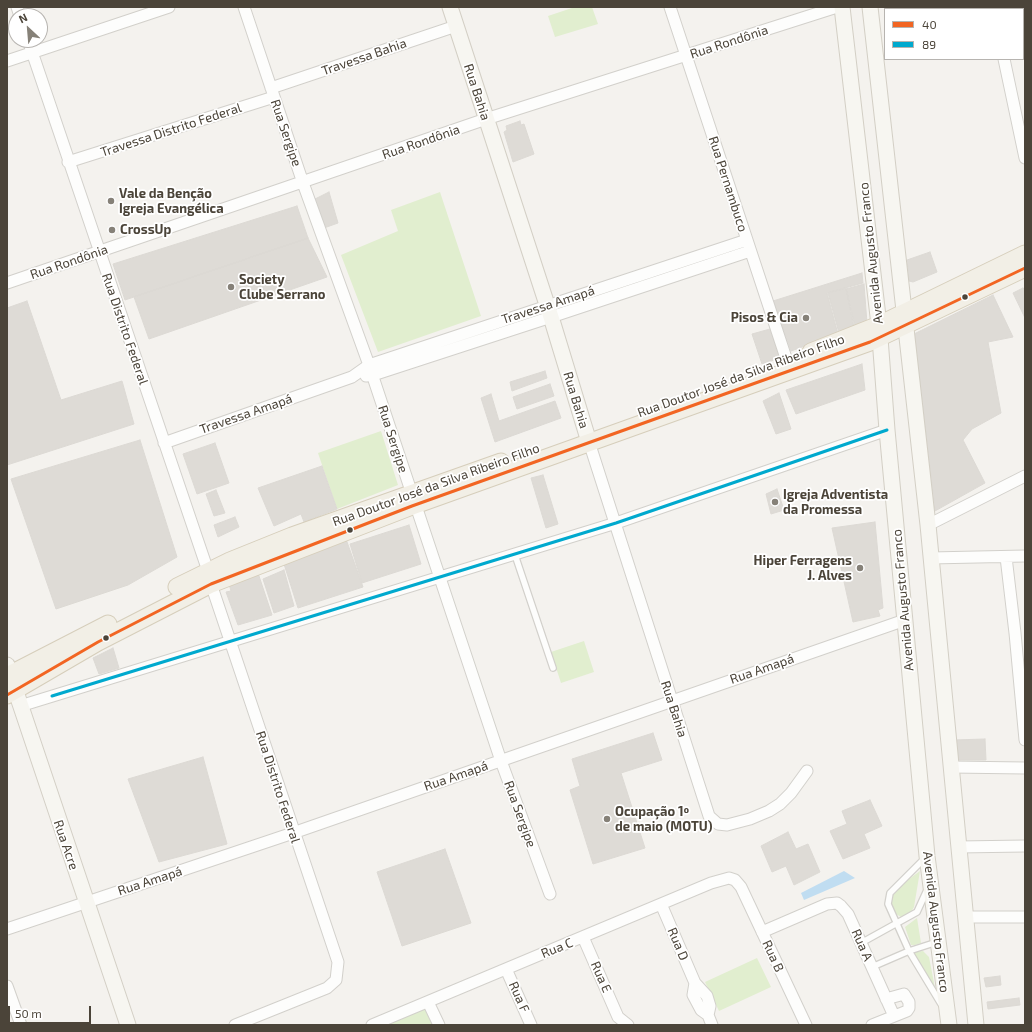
<!DOCTYPE html>
<html>
<head>
<meta charset="utf-8">
<style>
  body { margin:0 }
  #map { position:relative; width:1032px; height:1032px; overflow:hidden; background:#f4f2ee; font-family:"Exo 2",sans-serif }
  canvas { display:block }
  .frame { position:absolute; inset:0; border:8px solid #4b4439; pointer-events:none }
  .legend { position:absolute; left:884px; top:8px; width:140px; height:52px; box-sizing:border-box; background:#fff; border:1px solid #b7b4b0; margin:0; padding:5px 7px; list-style:none; font-size:12px; color:#4b4439 }
  .legend li { display:flex; align-items:center; gap:8px; height:20px }
  .legend b { width:20px; border:1px solid #b7b4b0 }
  .north { position:absolute; left:8px; top:8px; width:40px; height:40px; box-sizing:border-box; background:#fff; border:1px solid #b7b4b0; border-radius:50%; rotate:334deg; font-size:11px; font-weight:700; line-height:16px; text-align:center; color:#4b4439 }
  .north::after { content:''; display:block; margin:auto; width:14px; height:18px; background:#868178; clip-path:polygon(50% 0,100% 100%,50% 72%,0 100%) }
  .scale { position:absolute; left:8px; top:1006px; width:83px; height:18px; box-sizing:border-box; border:2px solid #4b4439; border-top:0; padding-left:5px; font-size:12px; line-height:14px; white-space:nowrap; color:#4b4439; -webkit-text-stroke:3px #fff; paint-order:stroke }
</style>
</head>
<body>
<div id="map">
<canvas width="1032" height="1032"></canvas>
<div class="frame"></div>
<ul class="legend">
<li><b style="height:5px;background:#f26522"></b>40</li>
<li><b style="height:5px;background:#00a9ce"></b>89</li>
</ul>
<div class="north">N</div>
<div class="scale">50 m</div>
</div>
<script>
const g = document.querySelector('canvas').getContext('2d');
g.lineJoin = 'round';
function paint(path, color) { g.fillStyle = color; g.fill(path, 'evenodd'); }
const poly = rows => new Path2D(rows.map(r => 'M' + r).join(''));
function strokePath(path, color, width, dash) { g.strokeStyle = color; g.lineWidth = width; g.lineCap = dash ? 'butt' : 'round'; g.setLineDash(dash || []); g.stroke(path); }
function label(font, color, halo, rows, align = 'center') {
  g.font = font + ' "Exo 2",sans-serif'; g.lineWidth = 3.5; g.setLineDash([]); g.textBaseline = 'middle'; g.strokeStyle = halo; g.fillStyle = color; for (const [text, x, y, turn = 0] of rows) {
    g.save(); g.translate(x, y); g.rotate((+turn || 0) * Math.PI / 180); g.textAlign = isNaN(turn) ? turn : align; if (halo) g.strokeText(text, 0, 0); g.fillText(text, 0, 0); g.restore();
  }
}
const green = poly([
  [575,7,592,7,598,24,555,37,548,16],
  [440,192,481,316,378,352,341,255,398,231,391,210],
  [381,431,398,485,337,509,318,453],
  [584,641,594,672,561,683,551,652],
  [920,871,914,907,910,914,901,917,896,914,892,906,892,896,905,882],
  [917,918,921,943,915,945,911,945,905,927],
  [923,951,929,957,935,988,914,958,915,952],
  [757,958,771,987,719,1011,705,982],
  [425,1009,432,1025,385,1025]
]);
const water = poly([
  [844,871,855,878,804,900,801,893]
]);
const canal = poly([
  [622,288,712,257]
]);
const building = poly([
  [520,121,521,125,524,124,534,154,513,162,504,132,507,130,506,126,520,121],
  [329,192,338,223,324,228,315,199,329,192],
  [297,206,308,238,125,300,113,264,297,206],
  [308,238,327,277,149,339,134,297,308,238],
  [930,252,937,272,913,282,909,281,907,260,930,252],
  [862,273,863,283,827,293,838,334,791,351,773,301,862,273],
  [864,284,867,323,855,327,846,289,864,284],
  [846,288,854,327,839,333,828,293,846,288],
  [1023,288,1025,290,1025,318,1013,293,1023,288],
  [993,295,1013,337,988,342,1001,413,972,429,963,440,985,483,935,511,914,334,993,295],
  [27,301,61,400,122,381,134,424,7,465,7,308,27,301],
  [770,329,780,358,762,364,752,334,770,329],
  [862,364,865,390,796,414,786,390,862,364],
  [545,371,547,378,512,391,510,382,545,371],
  [550,384,554,396,517,409,513,397,550,384],
  [779,393,791,429,776,434,763,401,779,393],
  [491,394,499,421,555,401,561,418,495,442,481,398,491,394],
  [140,440,177,557,128,585,56,609,11,479,140,440],
  [215,443,229,483,197,494,183,454,215,443],
  [322,466,337,509,304,522,301,514,274,526,258,488,322,466],
  [543,475,558,524,546,528,531,478,543,475],
  [777,489,784,510,771,514,766,494,777,489],
  [216,490,225,513,214,516,206,494,216,490],
  [235,517,239,527,218,537,214,525,235,517],
  [875,522,883,608,878,610,880,616,853,622,832,528,875,522],
  [409,525,421,564,362,583,350,544,409,525],
  [346,539,363,587,298,608,284,564,346,539],
  [284,570,294,606,274,613,263,579,284,570],
  [258,573,272,615,238,625,226,592,231,591,229,584,258,573],
  [113,648,119,668,99,674,93,658,113,648],
  [653,733,662,760,621,773,645,848,593,864,570,790,580,786,572,759,653,733],
  [985,739,986,760,955,760,953,740,985,739],
  [203,757,227,844,159,862,128,779,203,757],
  [870,800,882,826,864,834,870,848,843,859,830,831,847,824,842,811,870,800],
  [788,832,796,849,808,844,820,872,794,885,786,866,772,872,761,846,788,832],
  [445,849,471,923,402,946,377,872,445,849],
  [1000,976,1001,985,986,987,984,978,1000,976],
  [1019,998,1020,1005,988,1009,987,1002,1019,998]
]);
const lane = poly([
  [515,555,553,668],
  [924,859,890,893,888,904,909,951,941,1004],
  [861,943,917,912,927,890],
  [872,967,909,951,937,942]
]);
const street = poly([
  [17,7,20,16],
  [244,7,303,183,369,365,501,761,550,894],
  [670,7,787,361],
  [993,7,994,9],
  [28,40,208,571],
  [1004,59,1025,158],
  [7,61,169,7],
  [271,88,456,26],
  [68,162,274,97],
  [7,283,486,119,837,7],
  [366,376,373,375,551,317,750,251],
  [589,442,709,816,718,824,727,825,750,819,769,811,780,804,791,793,807,771],
  [164,443,352,377,369,365,747,240],
  [928,525,1025,476],
  [1006,557,1015,633,1025,740],
  [930,558,1025,556],
  [211,584,338,962,336,980,327,988,235,1025],
  [20,706,616,523,887,430],
  [951,767,1025,768],
  [958,847,1025,846],
  [661,904,695,983,707,996,710,1006,708,1015],
  [965,917,1025,917],
  [7,929,293,833,905,620],
  [762,932,827,904,837,903,841,906,848,914,894,1016],
  [583,937,618,1017,628,1025],
  [506,969,531,1025],
  [695,983,693,995,701,1010,708,1015,712,1025],
  [7,986,21,1025],
  [428,1002,439,1025],
  [372,1025,711,883,729,878,735,880,741,887,806,1025],
  [872,1025,907,1011,909,1008,909,1002,904,994,886,999]
]);
const secondary = poly([
  [450,7,551,317,589,442],
  [842,7,879,325,887,430,927,856,949,1025],
  [870,7,928,525,976,1025],
  [7,665,128,1025]
]);
const primary = poly([
  [811,352,879,325,1025,254],
  [177,587,230,561,292,536,501,462],
  [7,676,108,624],
  [7,695,98,642,211,584,412,506,870,342,1025,268]
]);
const bus1 = poly([
  [7,695,98,642,211,584,412,506,870,342,1025,268]
]);
const bus2 = poly([
  [52,696,616,523,887,430]
]);
const markers = [
  [111,201,4,"#868178"],
  [112,230,4,"#868178"],
  [231,287,4,"#868178"],
  [965,297,3.5,"#4b4439"],
  [806,318,4,"#868178"],
  [775,502,4,"#868178"],
  [350,530,3.5,"#4b4439"],
  [860,568,4,"#868178"],
  [106,638,3.5,"#4b4439"],
  [607,819,4,"#868178"]
];
const streetNames = [
  ["Rua Rondônia",729,42,-18],
  ["Travessa Bahia",364,57,-19],
  ["Rua Bahia",477,92,72],
  ["Travessa Distrito Federal",171,130,-18],
  ["Rua Sergipe",286,133,71],
  ["Rua Rondônia",421,142,-19],
  ["Rua Pernambuco",728,184,72],
  ["Avenida Augusto Franco",871,253,-96],
  ["Rua Rondônia",69,262,-19],
  ["Travessa Amapá",548,305,-18],
  ["Rua Distrito Federal",125,329,71],
  ["Rua Doutor José da Silva Ribeiro Filho",741,376,-20],
  ["Rua Bahia",576,400,73],
  ["Travessa Amapá",246,414,-19],
  ["Rua Sergipe",393,439,72],
  ["Rua Doutor José da Silva Ribeiro Filho",436,485,-20],
  ["Avenida Augusto Franco",903,600,-95],
  ["Rua Amapá",762,669,-19],
  ["Rua Bahia",674,709,72],
  ["Rua Amapá",456,776,-19],
  ["Rua Distrito Federal",278,787,72],
  ["Rua Sergipe",520,814,70],
  ["Rua Acre",66,845,71],
  ["Rua Amapá",150,881,-18],
  ["Avenida Augusto Franco",936,922,83],
  ["Rua D",678,944,67],
  ["Rua A",862,945,66],
  ["Rua C",557,948,-22],
  ["Rua B",773,956,65],
  ["Rua E",601,977,66],
  ["Rua F",519,997,66]
];
const poiNames = [
  ["Vale da Benção",119,194],
  ["Igreja Evangélica",119,209],
  ["CrossUp",120,230],
  ["Society",239,280],
  ["Clube Serrano",239,295],
  ["Pisos & Cia",798,318,"right"],
  ["Igreja Adventista",783,495],
  ["da Promessa",783,510],
  ["Hiper Ferragens",852,561,"right"],
  ["J. Alves",852,576,"right"],
  ["Ocupação 1º",615,812],
  ["de maio (MOTU)",615,827]
];
paint(green, '#e1eecf');
paint(water, '#c0ddf1');
strokePath(canal, '#c0ddf1', 12);
paint(building, '#dedbd6');
strokePath(building, '#dcd9d4', 1);
strokePath(lane, '#d2d0cb', 8);
strokePath(street, '#d2d0cb', 13);
strokePath(secondary, '#d3cfc5', 17);
strokePath(primary, '#d6cebb', 19);
strokePath(lane, '#fdfdfc', 5.5);
strokePath(street, '#fdfdfc', 11);
strokePath(secondary, '#f7f6f1', 15);
strokePath(primary, '#f2efe6', 17);
strokePath(bus1, '#f26522', 3);
strokePath(bus2, '#00a9ce', 3);
for (const [x, y, r, color] of markers) { const dot = new Path2D(); dot.arc(x, y, r, 0, 2 * Math.PI); g.fillStyle = color; g.fill(dot); strokePath(dot, '#fff', 1.5); }
label('13px', '#4b4439', '#fff', streetNames);
label('bold 13px', '#4b4439', '#fff', poiNames, 'left');
</script>
</body>
</html>
